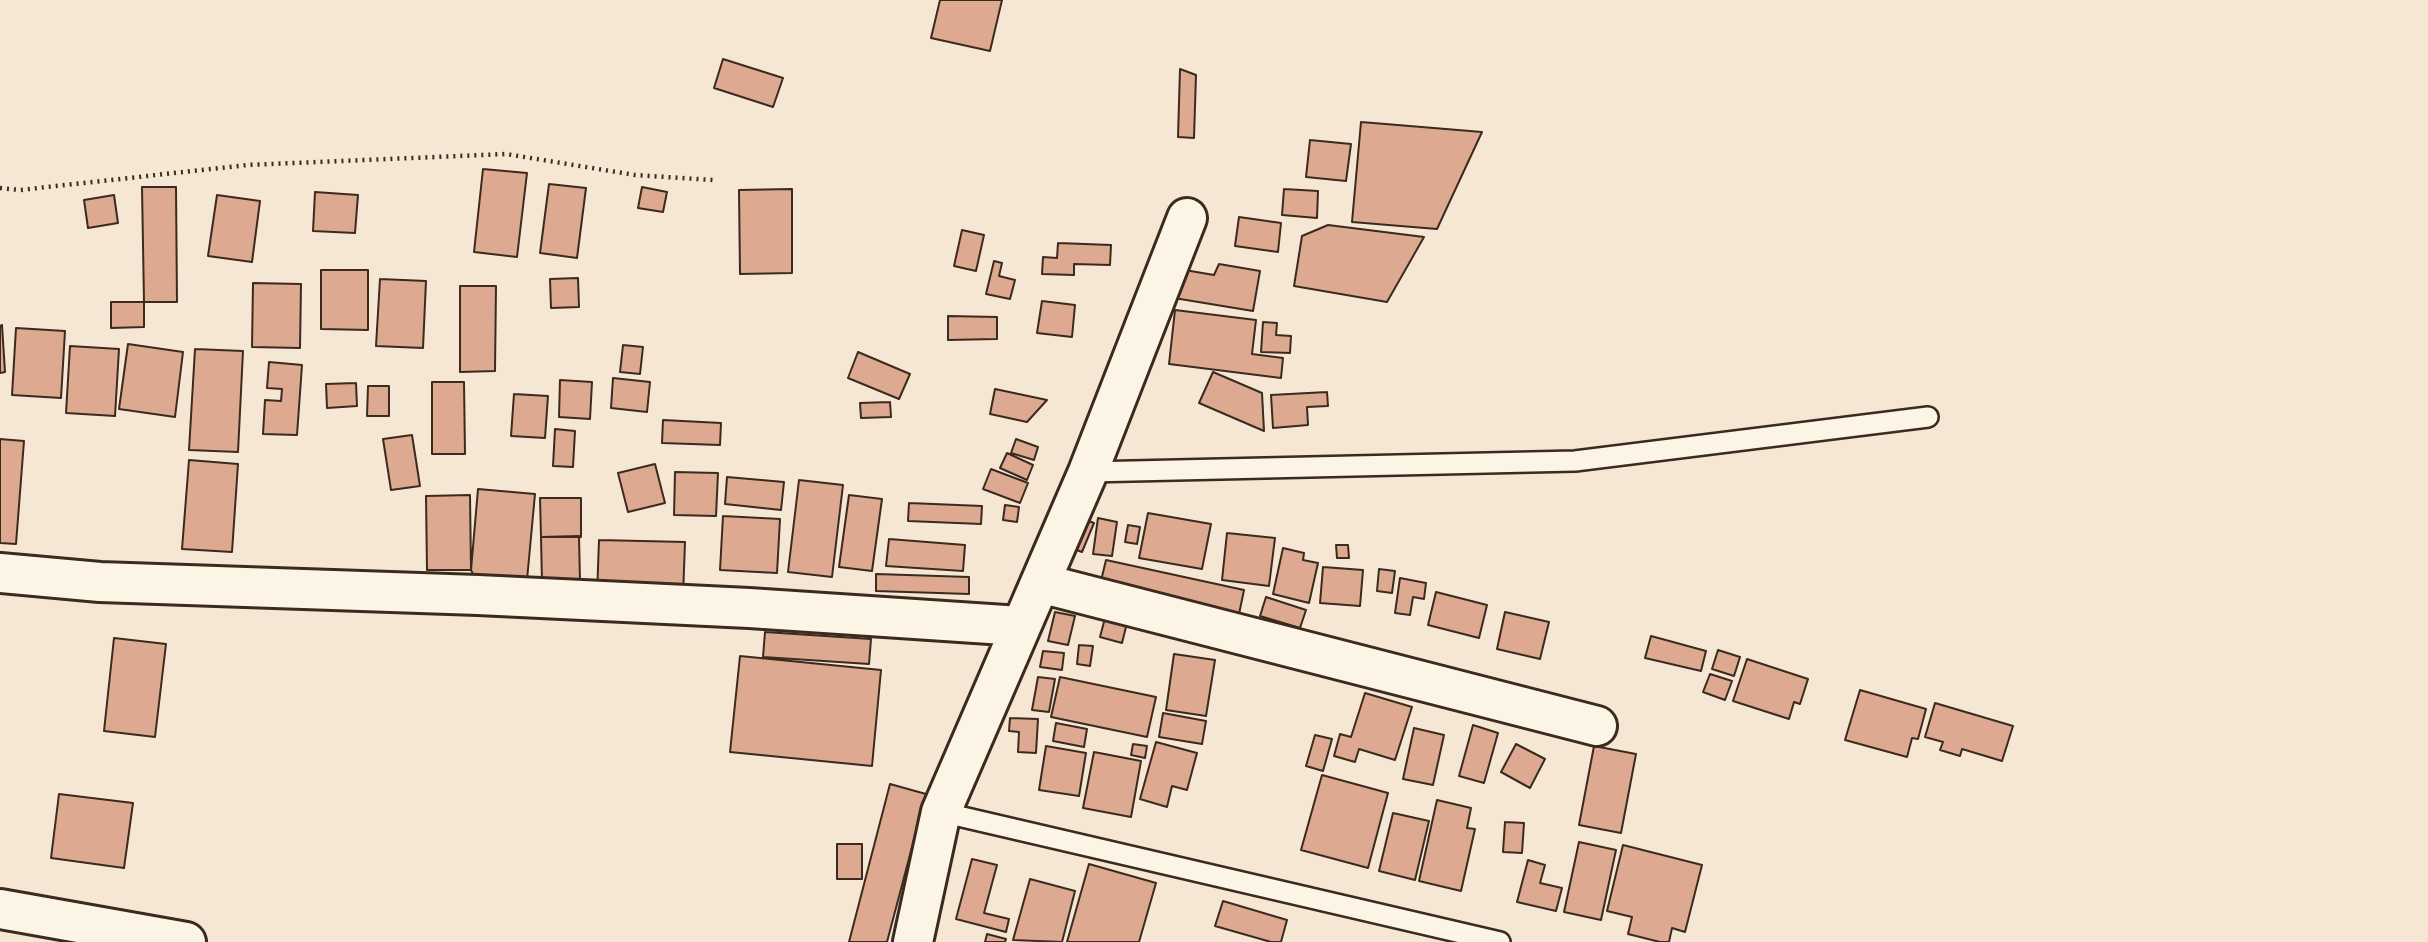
<!DOCTYPE html>
<html>
<head>
<meta charset="utf-8">
<style>
  body { margin:0 }
  canvas { display:block; background:#f6e6d4 }
</style>
</head>
<body>
<canvas width="2428" height="942"></canvas>
<script>
const g = document.querySelector('canvas').getContext('2d');
g.lineJoin = 'round';
function paint(path, color) { g.fillStyle = color; g.fill(path, 'evenodd'); }
const poly = rows => new Path2D(rows.map(r => 'M' + r).join(''));
function strokePath(path, color, width, dash) { g.strokeStyle = color; g.lineWidth = width; g.lineCap = dash ? 'butt' : 'round'; g.setLineDash(dash || []); g.stroke(path); }
const building = poly([
  [940,0,1002,0,990,51,931,38,940,0],
  [723,59,783,78,773,107,714,88,723,59],
  [1180,69,1196,75,1194,138,1178,137,1180,69],
  [1361,122,1482,132,1437,229,1352,222,1361,122],
  [1310,140,1351,144,1346,181,1306,177,1310,140],
  [483,169,527,173,517,257,474,252,483,169],
  [549,184,586,188,577,258,540,253,549,184],
  [142,187,176,187,177,302,144,302,142,187],
  [642,187,667,192,663,212,638,208,642,187],
  [792,189,792,273,740,274,739,190,792,189],
  [1284,189,1318,191,1317,218,1282,215,1284,189],
  [315,192,358,195,355,233,313,231,315,192],
  [114,195,118,223,88,228,84,200,114,195],
  [217,195,260,201,252,262,208,256,217,195],
  [1239,217,1281,223,1278,252,1235,246,1239,217],
  [1328,225,1424,237,1387,302,1294,286,1302,236,1328,225],
  [962,230,984,235,976,271,954,266,962,230],
  [1058,243,1111,245,1110,265,1074,264,1074,275,1042,274,1043,257,1057,258,1058,243],
  [994,261,1002,263,999,276,1015,280,1010,299,986,294,994,261],
  [1219,264,1260,271,1253,311,1168,297,1173,268,1214,275,1219,264],
  [321,270,368,270,368,330,321,329,321,270],
  [578,278,579,307,551,308,550,279,578,278],
  [380,279,426,281,423,348,376,346,380,279],
  [253,283,301,284,300,348,252,347,253,283],
  [460,286,496,286,495,371,460,372,460,286],
  [1042,301,1075,305,1072,337,1037,333,1042,301],
  [111,302,144,302,144,327,111,328,111,302],
  [1175,310,1256,320,1252,354,1283,358,1281,378,1169,364,1175,310],
  [948,316,997,317,997,339,948,340,948,316],
  [1263,322,1277,323,1276,335,1291,336,1290,353,1261,352,1263,322],
  [2,325,5,372,0,373,0,326,2,325],
  [16,328,65,331,61,398,12,395,16,328],
  [128,344,183,352,175,417,119,409,128,344],
  [623,345,643,347,640,374,620,372,623,345],
  [70,346,119,349,115,416,66,413,70,346],
  [195,349,243,351,238,452,189,450,195,349],
  [858,352,910,374,899,399,848,378,858,352],
  [269,362,302,365,297,435,263,434,265,400,281,401,282,389,267,388,269,362],
  [1213,372,1262,393,1264,431,1199,403,1213,372],
  [613,378,650,382,647,412,611,408,613,378],
  [560,380,592,382,590,419,559,417,560,380],
  [432,382,464,382,465,454,432,454,432,382],
  [356,383,357,406,327,408,326,384,356,383],
  [368,386,389,386,389,416,367,416,368,386],
  [995,389,1047,400,1027,422,990,414,995,389],
  [1327,392,1328,406,1307,407,1308,425,1273,428,1271,395,1327,392],
  [514,394,548,396,545,438,511,436,514,394],
  [890,402,891,417,861,418,860,403,890,402],
  [663,420,721,423,720,445,662,443,663,420],
  [555,429,575,431,573,467,553,466,555,429],
  [412,435,420,486,391,490,383,439,412,435],
  [0,439,24,441,16,544,0,543,0,439],
  [1016,439,1038,447,1034,460,1011,453,1016,439],
  [1007,453,1033,465,1027,480,1000,468,1007,453],
  [189,460,238,464,232,552,182,549,189,460],
  [655,464,665,503,628,512,618,473,655,464],
  [991,469,1028,483,1020,503,983,489,991,469],
  [675,472,718,473,716,516,674,515,675,472],
  [727,477,784,482,781,510,725,504,727,477],
  [799,480,843,485,832,577,788,572,799,480],
  [478,489,535,494,527,580,474,576,471,570,478,489],
  [470,495,471,570,427,570,426,496,470,495],
  [849,495,882,499,872,571,839,567,849,495],
  [540,498,581,498,581,537,541,537,540,498],
  [909,503,982,506,981,524,908,521,909,503],
  [1005,505,1019,507,1017,522,1003,520,1005,505],
  [1148,513,1211,524,1202,569,1139,558,1148,513],
  [723,516,780,519,777,573,720,570,723,516],
  [1081,518,1094,523,1082,552,1068,547,1081,518],
  [1098,518,1117,522,1112,556,1093,554,1098,518],
  [1128,525,1140,527,1137,544,1125,542,1128,525],
  [1227,533,1275,538,1269,586,1222,580,1227,533],
  [579,536,580,582,542,583,541,537,579,536],
  [889,539,965,545,963,571,886,566,889,539],
  [599,540,685,542,683,597,597,595,599,540],
  [1336,545,1348,545,1349,558,1337,558,1336,545],
  [1283,548,1304,553,1303,560,1318,563,1309,603,1273,594,1283,548],
  [1106,560,1244,590,1238,619,1099,589,1106,560],
  [1323,567,1363,570,1360,606,1320,603,1323,567],
  [1379,569,1395,571,1392,593,1377,591,1379,569],
  [876,574,969,577,969,594,876,591,876,574],
  [1400,578,1426,583,1424,599,1413,597,1410,615,1395,613,1400,578],
  [1436,592,1487,605,1479,638,1428,625,1436,592],
  [1266,597,1306,610,1300,628,1260,616,1266,597],
  [1055,612,1075,616,1068,645,1048,641,1055,612],
  [1505,612,1549,622,1540,659,1497,649,1505,612],
  [1105,618,1127,623,1122,643,1100,637,1105,618],
  [765,632,871,639,869,664,763,657,765,632],
  [1651,636,1706,651,1701,671,1645,658,1651,636],
  [114,638,166,644,155,737,104,731,114,638],
  [1079,645,1093,646,1090,666,1077,664,1079,645],
  [1718,650,1740,657,1734,676,1712,669,1718,650],
  [1043,651,1064,653,1062,670,1040,667,1043,651],
  [1174,654,1215,660,1206,716,1166,710,1174,654],
  [740,656,881,670,872,766,730,752,740,656],
  [1747,659,1808,679,1800,704,1794,702,1789,719,1733,701,1747,659],
  [1710,674,1732,681,1725,700,1703,692,1710,674],
  [1038,677,1055,679,1049,712,1032,710,1038,677],
  [1060,677,1156,697,1147,737,1051,717,1060,677],
  [1860,690,1926,709,1918,739,1912,738,1907,757,1845,740,1860,690],
  [1365,693,1412,707,1395,760,1359,749,1355,762,1334,756,1340,734,1351,737,1365,693],
  [1935,703,2013,726,2002,761,1962,749,1960,756,1940,750,1943,742,1925,737,1935,703],
  [1163,713,1206,721,1202,744,1159,737,1163,713],
  [1010,718,1038,719,1036,753,1018,752,1019,732,1009,731,1010,718],
  [1056,723,1087,729,1084,747,1053,741,1056,723],
  [1473,725,1498,733,1484,783,1459,776,1473,725],
  [1414,728,1444,735,1433,785,1403,779,1414,728],
  [1315,735,1332,739,1323,771,1306,766,1315,735],
  [1156,742,1197,753,1187,790,1172,786,1167,807,1140,799,1156,742],
  [1133,744,1147,746,1145,758,1131,755,1133,744],
  [1516,744,1545,759,1530,788,1501,772,1516,744],
  [1046,746,1086,753,1079,796,1039,790,1046,746],
  [1594,746,1636,754,1621,833,1579,825,1594,746],
  [1094,752,1141,761,1131,817,1083,808,1094,752],
  [1322,775,1388,793,1368,868,1301,850,1322,775],
  [890,784,926,794,887,942,849,942,890,784],
  [59,794,133,803,124,868,51,858,59,794],
  [1437,800,1471,808,1467,828,1475,829,1461,891,1419,881,1437,800],
  [1393,813,1429,821,1415,880,1379,871,1393,813],
  [1505,822,1524,823,1522,853,1503,852,1505,822],
  [1579,842,1616,850,1601,920,1564,912,1579,842],
  [837,844,862,844,862,879,837,879,837,844],
  [1623,845,1702,865,1685,932,1672,928,1669,942,1660,942,1628,934,1632,917,1607,911,1623,845],
  [972,859,997,865,984,913,1009,919,1006,932,956,919,972,859],
  [1528,860,1545,865,1540,883,1562,888,1556,911,1517,902,1528,860],
  [1089,864,1156,883,1139,942,1067,942,1089,864],
  [1030,879,1075,891,1062,942,1013,940,1030,879],
  [1223,901,1287,920,1281,942,1271,942,1215,926,1223,901],
  [987,934,1006,939,1005,942,985,942,987,934]
]);
const path = poly([
  [0,188,20,190,247,165,506,154,635,175,713,180]
]);
const service = poly([
  [1088,472,1575,461,1928,417],
  [941,812,1500,942]
]);
const minor = poly([
  [0,573,100,582,478,595,749,608,1020,626],
  [1040,583,1597,726],
  [0,909,186,942],
  [913,942,941,812,1088,472,1187,218]
]);
paint(building, '#dda991');
strokePath(building, '#3b2a1e', 2);
strokePath(service, '#3b2a1e', 24);
strokePath(minor, '#3b2a1e', 44);
strokePath(path, '#3b2a1e', 4.5, [2, 5]);
strokePath(service, '#fcf5e5', 19);
strokePath(minor, '#fcf5e5', 38);
</script>
</body>
</html>
